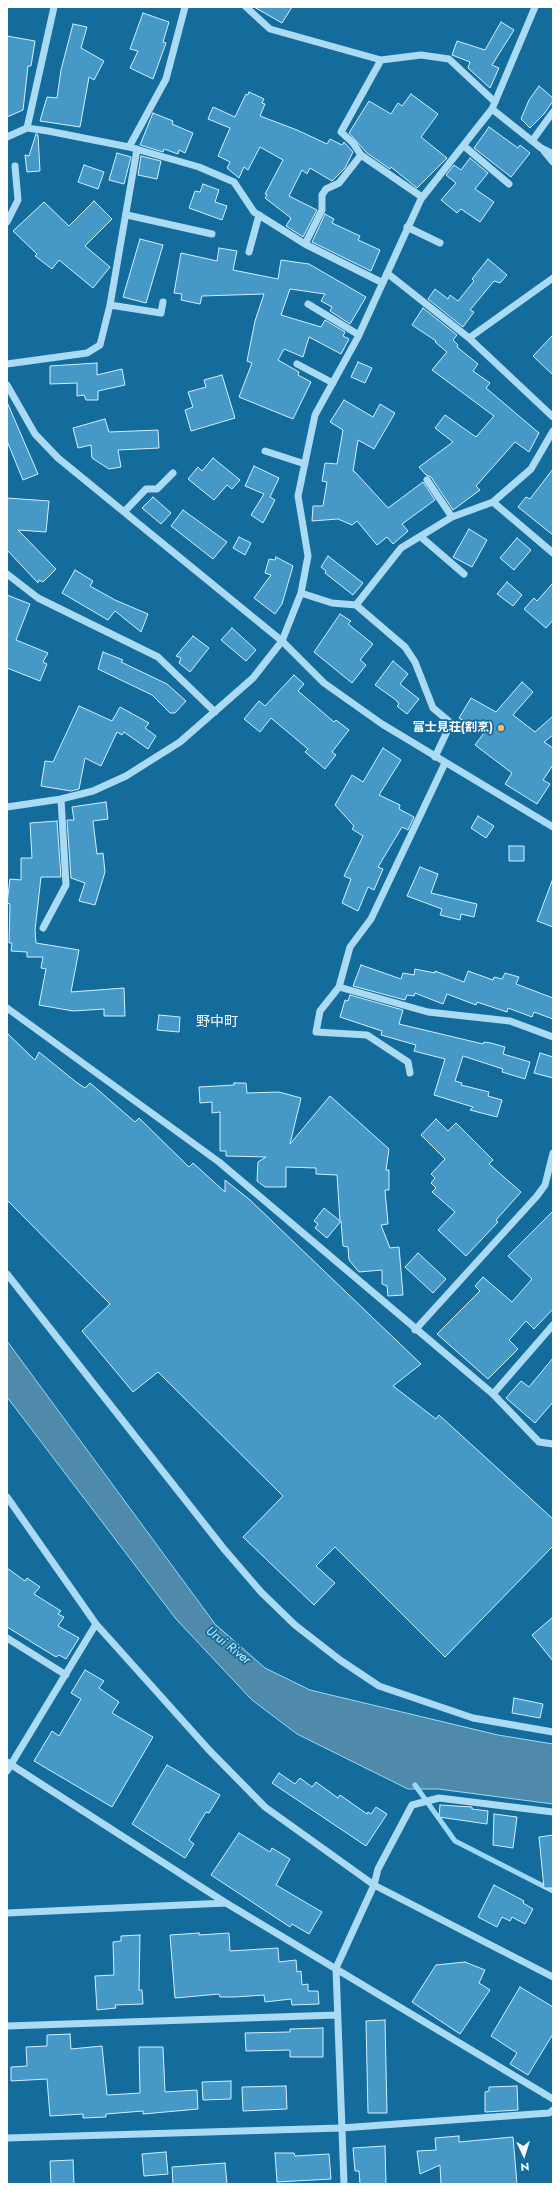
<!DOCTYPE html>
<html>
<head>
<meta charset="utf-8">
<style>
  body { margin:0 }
  #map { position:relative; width:560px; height:2191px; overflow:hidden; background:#146c9d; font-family:Jost,sans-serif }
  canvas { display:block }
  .frame { position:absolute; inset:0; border:8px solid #fff; pointer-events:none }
  .north { position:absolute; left:504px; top:2135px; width:40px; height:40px; -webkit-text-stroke:3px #146c9d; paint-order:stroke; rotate:176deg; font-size:11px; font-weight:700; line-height:16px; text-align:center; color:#fff }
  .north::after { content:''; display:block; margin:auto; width:14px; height:18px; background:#fff; clip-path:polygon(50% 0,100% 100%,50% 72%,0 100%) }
</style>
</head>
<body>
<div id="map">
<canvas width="560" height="2191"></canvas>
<div class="frame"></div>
<div class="north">N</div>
</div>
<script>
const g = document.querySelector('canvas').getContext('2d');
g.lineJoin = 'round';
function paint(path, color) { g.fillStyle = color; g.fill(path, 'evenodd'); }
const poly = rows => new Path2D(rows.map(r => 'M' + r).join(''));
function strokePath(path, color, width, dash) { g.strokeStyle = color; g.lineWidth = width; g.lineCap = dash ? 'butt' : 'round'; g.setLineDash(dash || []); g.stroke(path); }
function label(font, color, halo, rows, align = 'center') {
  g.font = font + ' Jost,"Noto Sans JP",sans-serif'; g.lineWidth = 3.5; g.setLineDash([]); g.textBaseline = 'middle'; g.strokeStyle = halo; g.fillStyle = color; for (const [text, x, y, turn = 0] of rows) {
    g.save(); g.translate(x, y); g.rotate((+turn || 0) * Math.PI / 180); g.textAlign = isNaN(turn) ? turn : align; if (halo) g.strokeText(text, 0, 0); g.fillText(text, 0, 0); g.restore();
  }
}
const water = poly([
  [7,1341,215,1624,265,1668,310,1690,498,1735,553,1744,553,1804,438,1789,408,1789,297,1734,252,1700,176,1619,7,1397,7,1341]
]);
const stream = poly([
  [415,1785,455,1841,553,1891]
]);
const building = poly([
  [254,7,292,7,282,23,254,7],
  [143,13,169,22,163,42,166,43,153,79,130,68,138,51,130,49,143,13],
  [501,22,514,30,492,65,499,68,490,88,468,68,470,62,452,55,457,41,485,50,501,22],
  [73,24,87,27,81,48,104,61,94,80,89,77,80,127,40,121,47,97,57,98,61,70,73,24],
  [7,36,35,41,31,66,28,66,23,110,7,117,7,36],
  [539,86,553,98,553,101,544,114,530,128,521,119,529,100,539,86],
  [249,92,264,99,262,103,265,104,260,116,297,130,327,144,330,139,342,145,344,142,353,152,345,168,332,181,310,168,307,174,302,170,289,196,317,210,303,237,286,226,291,218,265,198,267,195,265,194,283,160,260,147,248,170,244,167,239,178,227,168,230,162,218,156,230,128,208,119,213,107,235,117,246,94,248,95,249,92],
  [411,94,438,114,421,137,447,158,417,188,391,167,390,169,367,153,349,133,369,101,391,114,398,103,402,106,411,94],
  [153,113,173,121,172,124,193,133,185,153,179,150,178,154,164,149,163,152,140,145,153,113],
  [489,127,518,148,520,145,530,153,511,177,474,148,489,127],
  [36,134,38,135,40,171,27,172,25,155,29,156,36,134],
  [117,153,131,157,124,184,109,180,117,153],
  [141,156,161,161,157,179,138,175,141,156],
  [470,158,488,173,475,189,494,202,480,222,461,209,457,213,441,200,456,183,446,175,454,165,461,170,470,158],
  [84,165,104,172,98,189,78,182,84,165],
  [203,184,219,190,215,202,227,206,222,220,189,208,195,191,200,192,203,184],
  [94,201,112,219,85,246,110,267,93,288,59,260,52,269,35,256,37,254,13,231,44,202,69,226,94,201],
  [325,214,334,219,332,223,360,236,358,240,380,250,371,271,312,242,325,214],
  [140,239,163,245,146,303,123,297,140,239],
  [219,248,237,251,233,270,278,279,281,260,309,264,366,297,350,324,330,311,332,307,321,301,325,294,290,289,281,315,321,327,325,320,345,332,343,336,349,339,341,354,309,337,303,357,284,349,278,360,299,372,298,375,311,382,293,419,239,397,252,363,247,361,255,321,264,294,202,296,200,304,181,300,182,294,174,293,181,253,217,261,219,248],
  [488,259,507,275,500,283,494,281,470,310,474,312,463,327,428,299,435,289,448,299,450,295,458,301,474,281,472,279,488,259],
  [423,308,457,335,453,340,458,345,457,347,478,364,473,371,490,383,486,388,539,433,529,452,515,442,476,486,480,490,453,510,431,477,426,475,419,467,453,442,435,428,445,415,476,437,494,416,432,370,447,352,435,342,436,341,412,325,423,308],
  [553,335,553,375,533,356,553,335],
  [358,362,372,368,365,383,351,377,358,362],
  [97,363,97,375,122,369,125,385,98,391,98,400,86,400,84,395,77,396,77,383,50,384,50,366,97,363],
  [222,375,235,418,191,431,185,410,193,407,188,392,206,387,204,380,222,375],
  [344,400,373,417,380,404,395,413,374,449,358,440,353,471,355,472,388,508,423,482,435,500,402,524,408,531,393,544,387,537,377,545,357,521,352,525,338,519,312,521,313,506,323,506,327,482,322,481,325,463,337,464,343,430,330,422,344,400],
  [7,402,38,474,23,480,7,441,7,402],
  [105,419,109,432,158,430,159,448,118,450,121,467,109,469,92,458,91,445,78,448,73,428,105,419],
  [213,458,240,480,232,489,227,485,214,500,188,479,198,467,202,471,213,458],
  [254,466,279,478,270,497,275,500,263,523,251,515,264,494,245,486,254,466],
  [553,469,553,535,518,507,526,497,530,499,553,469],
  [153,497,171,513,161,524,142,508,153,497],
  [7,498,49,501,46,532,18,530,56,569,43,582,39,580,38,583,7,550,7,498],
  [183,510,227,542,213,559,171,526,183,510],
  [469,529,487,540,472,567,453,557,469,529],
  [239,537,251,543,245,555,233,548,239,537],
  [517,538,531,550,514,570,500,558,517,538],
  [328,556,363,583,353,595,325,573,326,571,321,567,328,556],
  [276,557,293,566,282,604,275,614,254,598,271,575,265,573,269,559,275,560,276,557],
  [75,570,93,581,90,586,115,600,148,614,141,632,115,611,108,620,62,593,75,570],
  [507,582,522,595,513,606,497,594,507,582],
  [553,583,553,620,546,628,524,609,534,598,537,601,553,583],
  [7,595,30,604,16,640,48,653,43,662,47,664,40,681,7,668,7,595],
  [340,614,351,621,348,624,373,644,360,660,366,665,352,683,314,652,340,614],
  [232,628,256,650,246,661,221,640,232,628],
  [193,636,209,648,190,672,179,663,181,658,176,656,193,636],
  [103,652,123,660,121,662,167,684,186,701,175,713,170,713,152,695,98,669,103,652],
  [393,661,408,674,400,684,419,699,407,714,397,706,399,704,396,700,375,685,393,661],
  [294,675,304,684,298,691,334,722,336,720,349,730,332,752,336,755,325,769,305,752,308,749,271,718,260,732,244,719,259,701,265,706,294,675],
  [522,682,533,692,513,715,535,732,553,716,553,735,544,742,553,748,553,765,543,780,550,784,537,804,505,784,512,773,475,745,484,733,459,718,471,698,496,712,522,682],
  [79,706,112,721,120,707,149,723,145,728,156,736,148,749,124,732,122,735,117,732,101,766,85,758,79,789,71,791,41,786,45,761,53,762,79,706],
  [383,748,401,760,379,795,400,805,399,809,414,817,408,830,402,827,378,867,383,869,374,890,368,887,358,911,342,903,351,879,344,876,363,836,352,829,354,826,335,805,352,775,363,782,383,748],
  [106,802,108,819,93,821,97,854,103,853,105,872,95,905,79,901,85,883,71,878,67,820,74,820,72,807,106,802],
  [478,816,494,826,486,838,471,828,478,816],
  [57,821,61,877,41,877,35,930,36,943,79,950,71,992,124,988,125,1016,104,1016,104,1009,73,1011,39,1005,46,969,41,968,43,957,27,957,27,952,11,951,12,943,9,943,10,904,7,903,10,879,21,880,21,858,32,858,30,823,57,821],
  [509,846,524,846,524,861,509,861,509,846],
  [420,867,438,874,431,893,477,904,474,917,461,914,460,920,440,915,442,909,407,896,420,867],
  [552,881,553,881,553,927,537,921,552,881],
  [361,965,401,979,403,973,414,975,415,969,435,973,435,971,464,982,468,971,493,980,494,977,502,979,505,973,519,977,516,984,553,998,553,1019,534,1012,532,1017,508,1008,507,1012,477,1002,476,1005,447,994,443,1004,415,993,414,996,407,995,405,1000,353,986,361,965],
  [350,995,403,1010,399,1024,483,1044,484,1042,491,1043,505,1047,503,1054,530,1062,525,1079,502,1072,503,1069,463,1056,455,1081,462,1083,461,1085,489,1092,488,1096,502,1100,497,1117,470,1110,473,1107,434,1095,445,1059,414,1051,416,1045,381,1035,382,1031,340,1017,345,1000,348,1001,350,995],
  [159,1015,180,1017,179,1032,157,1030,159,1015],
  [7,1033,35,1060,39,1052,76,1082,85,1088,90,1083,135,1122,139,1118,189,1167,193,1163,225,1192,225,1180,250,1200,421,1364,393,1386,436,1419,439,1415,553,1519,553,1546,445,1657,335,1547,316,1566,335,1583,314,1605,243,1537,283,1496,158,1372,133,1392,82,1331,110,1304,7,1200,7,1033],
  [540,1053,553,1057,553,1078,534,1073,540,1053],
  [234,1083,246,1083,247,1093,279,1092,301,1098,290,1144,330,1096,389,1149,386,1170,389,1170,389,1190,385,1190,388,1224,381,1225,390,1248,399,1247,403,1295,388,1296,387,1286,382,1284,382,1270,359,1272,349,1260,348,1247,343,1246,341,1221,327,1238,315,1228,318,1224,314,1221,324,1208,340,1221,337,1175,316,1174,316,1168,286,1167,286,1187,265,1187,257,1181,258,1162,266,1157,226,1156,226,1151,220,1151,220,1112,212,1113,212,1102,200,1103,199,1087,234,1085,234,1083],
  [436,1119,448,1131,456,1123,493,1160,489,1164,521,1192,496,1220,498,1222,466,1256,438,1230,455,1212,432,1192,436,1188,431,1183,435,1178,431,1174,445,1159,421,1135,436,1119],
  [553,1211,553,1309,534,1329,526,1321,509,1340,518,1349,488,1379,437,1334,480,1291,475,1286,483,1277,512,1302,532,1279,508,1256,553,1211],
  [418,1253,446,1279,433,1293,405,1267,418,1253],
  [553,1358,553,1402,535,1423,506,1398,521,1381,529,1387,553,1358],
  [7,1568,25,1581,27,1578,40,1587,34,1594,61,1611,58,1614,64,1617,58,1626,79,1638,66,1659,59,1655,56,1657,7,1627,7,1568],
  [553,1617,553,1661,532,1635,553,1617],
  [85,1670,104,1681,99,1688,119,1702,112,1713,153,1737,112,1807,34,1761,52,1731,59,1736,81,1699,71,1693,85,1670],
  [514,1698,543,1704,540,1718,512,1713,514,1698],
  [167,1765,220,1795,209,1813,206,1812,189,1840,194,1844,185,1858,132,1824,167,1765],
  [279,1773,295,1784,300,1778,312,1787,316,1782,338,1798,340,1795,367,1814,368,1812,371,1814,376,1807,387,1814,366,1846,272,1783,279,1773],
  [440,1805,472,1807,472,1809,488,1811,487,1824,439,1817,440,1805],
  [494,1814,517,1817,513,1848,493,1845,494,1814],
  [239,1833,270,1852,272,1848,290,1859,276,1885,322,1912,309,1934,292,1924,290,1927,211,1875,239,1833],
  [553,1835,553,1888,544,1888,539,1837,553,1835],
  [494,1885,524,1901,523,1903,533,1909,525,1924,512,1917,510,1921,502,1917,497,1927,478,1917,494,1885],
  [199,1933,199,1935,229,1933,230,1951,278,1948,279,1962,296,1960,297,1972,301,1971,302,1985,308,1984,308,1991,318,1991,319,2004,292,2005,291,1999,265,2002,264,1995,235,1997,220,1997,219,1994,175,1998,170,1935,199,1933],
  [140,1935,139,1990,142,1990,143,2004,115,2005,116,2008,97,2010,95,1976,114,1975,113,1942,121,1941,121,1936,140,1935],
  [465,1962,485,1970,479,1983,490,1990,460,2034,412,2002,436,1965,465,1962],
  [520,1987,553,2007,553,2034,528,2075,510,2064,517,2053,491,2036,520,1987],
  [385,2020,387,2113,368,2113,366,2021,385,2020],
  [323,2028,323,2057,290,2057,290,2050,246,2051,245,2033,290,2032,290,2029,323,2028],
  [70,2034,71,2049,102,2046,107,2095,140,2093,139,2047,163,2047,165,2092,197,2090,198,2109,143,2114,143,2111,106,2114,106,2117,83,2118,83,2114,50,2116,47,2079,11,2081,11,2067,27,2066,26,2047,47,2046,47,2035,70,2034],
  [231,2081,231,2099,203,2100,202,2082,231,2081],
  [286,2086,287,2109,243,2111,242,2087,286,2086],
  [517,2086,518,2110,485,2112,485,2092,489,2091,489,2087,517,2086],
  [459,2136,459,2142,513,2137,517,2184,441,2184,440,2165,420,2174,417,2151,436,2150,435,2138,459,2136],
  [385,2146,386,2184,360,2184,359,2171,355,2171,353,2148,385,2146],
  [166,2152,168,2174,144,2176,142,2154,166,2152],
  [275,2153,294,2153,295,2156,329,2154,331,2179,277,2182,275,2153],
  [73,2160,74,2184,51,2184,50,2161,73,2160],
  [225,2163,227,2184,173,2184,172,2167,225,2163]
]);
const minor = poly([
  [246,7,270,29,381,60,421,55,449,59,495,102],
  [381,60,341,132,353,143,361,155,422,197],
  [492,109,541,148,553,154],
  [27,128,54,7],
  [7,137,27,128,48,131,129,147,199,167,234,182,254,212,305,244,383,283],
  [532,141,553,112],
  [464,146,509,184],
  [129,147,166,79,185,7],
  [544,151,553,162],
  [127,215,212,234],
  [7,222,18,200,15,166],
  [407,227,440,243],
  [305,244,322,210,322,195,326,189,339,183,361,155],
  [249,252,259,215],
  [387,273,469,338],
  [553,278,469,338,553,417],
  [308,304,359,335],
  [110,305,161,313,163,302],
  [7,364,87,353,100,345,110,305,137,149],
  [297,364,333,383],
  [7,385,35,434,58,458,282,641,324,683,382,724,553,827],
  [265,451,305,464],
  [427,480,452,517],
  [493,502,553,553],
  [124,512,146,489,157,489,173,473],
  [421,537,464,574],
  [7,574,38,598,158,657,215,712],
  [301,593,332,603,356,605,401,548,452,517,493,502,531,469,553,431],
  [356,605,405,647,415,662,433,708,451,723,435,757],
  [7,807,61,799,93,791,126,776,180,742,253,678,282,641,301,593,308,556,298,496,315,415,358,337,421,199,492,109,535,7],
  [43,928,66,885,61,799],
  [339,987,350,947,371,919,445,763],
  [7,1008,219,1162,493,1394,539,1442,553,1444],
  [410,1073,408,1062,367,1035,316,1032,320,1011,339,987,428,1012,510,1021,553,1037],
  [7,1274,224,1549,261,1592,295,1625,340,1660,379,1686,473,1718,553,1732],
  [415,1330,537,1196,545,1185,553,1153],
  [493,1394,553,1325],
  [7,1497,96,1624,209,1750,265,1807,374,1885,553,1977],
  [7,1638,66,1675],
  [7,1762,226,1903,553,2099],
  [7,1771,96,1624],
  [7,1913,226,1903],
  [7,2026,337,2015],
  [7,2138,341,2128,549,2113,553,2110],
  [344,2184,336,1968,374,1885,378,1869,412,1805,439,1798,553,1812]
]);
const markers = [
  [501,728,4,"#ffb76d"]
];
const poiNames = [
  ["富士見荘(割烹)",493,728]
];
const waterNames = [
  ["Urui River",228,1646,38]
];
const quarterNames = [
  ["野中町",217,1023]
];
paint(water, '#4f8aab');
strokePath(water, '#9dd9f6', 1);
strokePath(stream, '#9dd9f6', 5);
paint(building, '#4699c7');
strokePath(building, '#d3effd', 1);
strokePath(minor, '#abdaf3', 7);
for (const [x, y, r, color] of markers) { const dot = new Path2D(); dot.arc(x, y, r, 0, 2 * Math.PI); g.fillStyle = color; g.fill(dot); strokePath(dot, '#146c9d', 1.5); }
label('bold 12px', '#fff', '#146c9d', poiNames, 'right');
label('italic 13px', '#caeafb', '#146c9d', waterNames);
label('14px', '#fff', '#146c9d', quarterNames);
</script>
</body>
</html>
